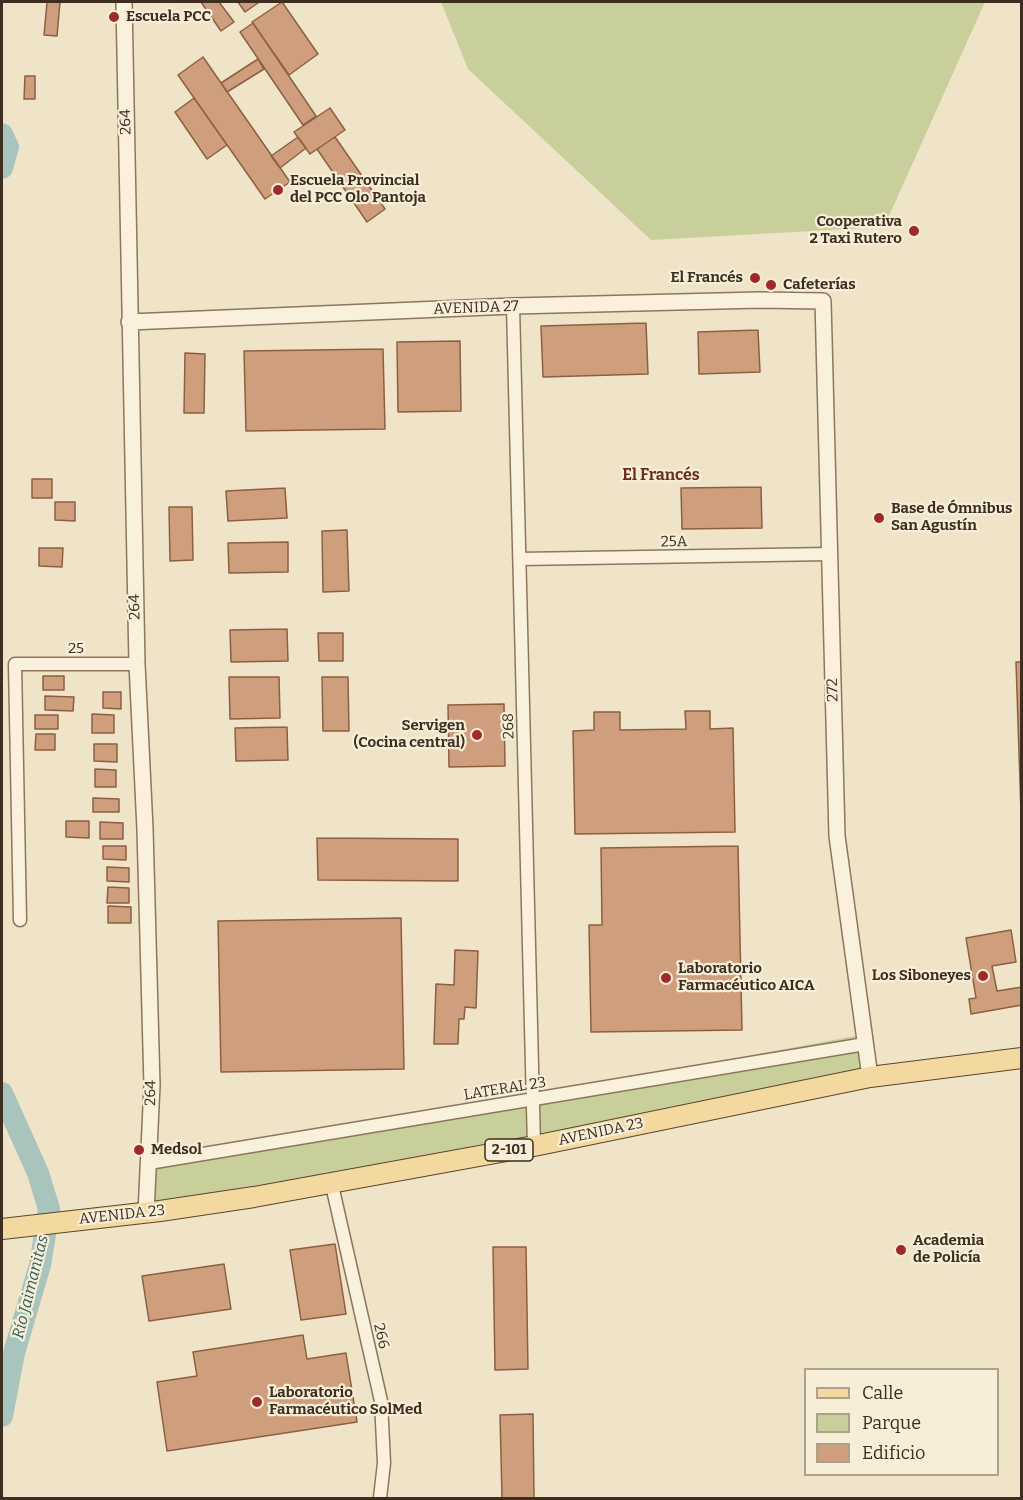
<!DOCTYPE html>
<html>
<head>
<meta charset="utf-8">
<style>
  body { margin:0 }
  #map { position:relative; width:1023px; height:1500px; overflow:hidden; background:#f0e4c8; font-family:Bitter,serif }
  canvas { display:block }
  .frame { position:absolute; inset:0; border:3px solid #3d2e20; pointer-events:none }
  .legend { position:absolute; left:804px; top:1368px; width:195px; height:108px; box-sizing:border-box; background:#f7eed8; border:2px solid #ada18e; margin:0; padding:8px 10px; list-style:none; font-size:18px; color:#3d2e20 }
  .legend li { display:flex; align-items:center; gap:12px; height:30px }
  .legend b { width:30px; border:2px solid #ada18e }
</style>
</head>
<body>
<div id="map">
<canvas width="1023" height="1500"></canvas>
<div class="frame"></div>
<ul class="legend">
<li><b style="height:8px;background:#f3d9a0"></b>Calle</li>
<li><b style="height:16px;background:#c9cf9b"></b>Parque</li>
<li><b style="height:16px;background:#cf9f7d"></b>Edificio</li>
</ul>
</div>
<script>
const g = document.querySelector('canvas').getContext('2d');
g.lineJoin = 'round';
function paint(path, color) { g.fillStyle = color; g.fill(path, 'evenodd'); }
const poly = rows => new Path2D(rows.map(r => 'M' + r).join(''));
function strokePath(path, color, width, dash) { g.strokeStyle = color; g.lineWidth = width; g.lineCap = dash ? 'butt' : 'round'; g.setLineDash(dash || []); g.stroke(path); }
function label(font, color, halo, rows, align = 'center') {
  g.font = font + ' Bitter,serif'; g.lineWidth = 4.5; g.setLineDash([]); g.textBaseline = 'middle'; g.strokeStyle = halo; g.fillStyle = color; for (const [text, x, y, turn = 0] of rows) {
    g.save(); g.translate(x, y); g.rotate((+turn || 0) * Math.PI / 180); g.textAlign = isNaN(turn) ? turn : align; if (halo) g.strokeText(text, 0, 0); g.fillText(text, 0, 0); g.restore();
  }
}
const green = poly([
  [441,2,985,2,884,227,651,240,468,69],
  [860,1035,870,1077,147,1212,148,1168]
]);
const river = poly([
  [2,134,8,147,2,168],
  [2,1093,38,1173,49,1209,40,1265,14,1353,2,1416]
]);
const building = poly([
  [47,2,60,2,57,36,44,35,47,2],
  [201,2,219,2,234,22,221,31,201,2],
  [238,2,257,2,258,3,245,12,238,2],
  [282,2,318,54,289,75,252,22,282,2],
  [253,23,316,116,303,125,240,32,253,23],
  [203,57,290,182,265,199,178,75,203,57],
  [258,59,264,69,227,92,221,83,258,59],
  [25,76,35,76,35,99,24,99,25,76],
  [194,98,227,145,207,159,175,112,194,98],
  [330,108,345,130,310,154,294,132,330,108],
  [298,137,306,148,280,168,271,156,298,137],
  [335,137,385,209,367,222,317,149,335,137],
  [646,323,648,374,543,377,541,326,646,323],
  [758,330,760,372,699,374,698,332,758,330],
  [460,341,461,411,398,412,397,342,460,341],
  [383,349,385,429,246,431,244,351,383,349],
  [185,353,205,354,204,413,184,413,185,353],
  [32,479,52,479,52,498,32,498,32,479],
  [761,487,762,528,682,529,681,488,761,487],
  [285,488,287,518,228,521,226,491,285,488],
  [55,502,75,502,75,521,55,520,55,502],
  [169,507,192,507,193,560,170,561,169,507],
  [347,530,349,591,323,592,322,531,347,530],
  [288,542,288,572,229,573,228,543,288,542],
  [39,548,63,548,62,567,39,566,39,548],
  [287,629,288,661,231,662,230,630,287,629],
  [318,633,343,633,343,661,319,661,318,633],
  [1016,662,1022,662,1022,813,1021,813,1016,662],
  [43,676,64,676,64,690,43,690,43,676],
  [229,677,279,677,280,718,230,719,229,677],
  [322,677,348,677,349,731,323,731,322,677],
  [103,692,121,692,121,709,103,708,103,692],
  [45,696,74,697,73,711,45,710,45,696],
  [504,704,505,766,449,767,448,705,504,704],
  [685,711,710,711,710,729,733,728,735,832,575,834,573,731,594,730,594,712,620,712,620,730,686,729,685,711],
  [92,714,114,715,114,733,92,733,92,714],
  [35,715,58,715,58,729,35,729,35,715],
  [287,727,288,760,236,761,235,728,287,727],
  [36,734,55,734,55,750,35,750,36,734],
  [94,744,117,744,117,762,94,761,94,744],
  [95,769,116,770,116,787,95,787,95,769],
  [93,798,119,799,119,812,93,812,93,798],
  [66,821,89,821,89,838,66,837,66,821],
  [100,822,123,823,123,839,100,839,100,822],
  [317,838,458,839,458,881,318,880,317,838],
  [103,846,126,846,126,860,103,859,103,846],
  [738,846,742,1030,591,1032,589,925,602,925,601,848,738,846],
  [107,867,129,868,129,882,107,881,107,867],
  [108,887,129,888,129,903,107,903,108,887],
  [108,906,131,907,131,923,108,923,108,906],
  [401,918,404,1069,221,1072,218,921,401,918],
  [1011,930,1016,962,992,966,997,991,1022,987,1022,1005,971,1014,969,999,976,998,966,938,1011,930],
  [455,950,478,951,476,1008,465,1007,464,1019,459,1019,458,1044,434,1044,436,984,454,985,455,950],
  [335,1244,346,1314,301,1320,290,1250,335,1244],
  [493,1247,526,1247,528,1369,495,1370,493,1247],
  [224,1264,231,1309,149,1321,142,1276,224,1264],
  [303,1335,307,1359,346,1353,357,1422,167,1451,157,1382,197,1376,193,1352,303,1335],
  [533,1414,534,1498,502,1498,500,1415,533,1414]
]);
const minor = poly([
  [513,306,534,1146],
  [520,559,829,554],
  [20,920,15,664,137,664],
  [149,1163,865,1044],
  [331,1181,381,1401,384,1463,380,1498]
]);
const tertiary = poly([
  [124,2,137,664,145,829,152,1085,146,1213],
  [129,322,513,306,760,300,823,301,837,836,870,1077]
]);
const primary = poly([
  [2,1229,160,1211,254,1197,534,1146,870,1077,1022,1058]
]);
const markers = [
  [114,17,6,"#9e2a2b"],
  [278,190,6,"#9e2a2b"],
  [914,231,6,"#9e2a2b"],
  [755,278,6,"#9e2a2b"],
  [771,285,6,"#9e2a2b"],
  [879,518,6,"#9e2a2b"],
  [477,735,6,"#9e2a2b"],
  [983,976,6,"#9e2a2b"],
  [666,978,6,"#9e2a2b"],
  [139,1150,6,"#9e2a2b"],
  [901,1250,6,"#9e2a2b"],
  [257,1402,6,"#9e2a2b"]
];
const shields = [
  [509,1150,48]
];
const shieldNames = [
  ["2-101",509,1150]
];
const poiNames = [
  ["Escuela PCC",126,17],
  ["Escuela Provincial",290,181],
  ["del PCC Olo Pantoja",290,198],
  ["Cooperativa",902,222,"right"],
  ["2 Taxi Rutero",902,239,"right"],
  ["El Francés",743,278,"right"],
  ["Cafeterías",783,285],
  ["Base de Ómnibus",891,509],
  ["San Agustín",891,526],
  ["Servigen",465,726,"right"],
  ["(Cocina central)",465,743,"right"],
  ["Laboratorio",678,969],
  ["Farmacéutico AICA",678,986],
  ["Los Siboneyes",971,976,"right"],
  ["Medsol",151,1150],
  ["Academia",913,1241],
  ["de Policía",913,1258],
  ["Laboratorio",269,1393],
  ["Farmacéutico SolMed",269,1410]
];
const streetNames = [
  ["264",126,122,-91],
  ["AVENIDA 27",476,308,-2],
  ["25A",674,542,-1],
  ["264",135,607,-91],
  ["25",76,649],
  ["272",833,690,-91],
  ["268",509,726,-91],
  ["LATERAL 23",505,1089,-9],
  ["264",151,1093,-89],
  ["AVENIDA 23",601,1132,-12],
  ["AVENIDA 23",122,1215,-6],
  ["266",381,1336,77]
];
const neighbourhoodNames = [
  ["El Francés",661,476]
];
const waterNames = [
  ["Río Jaimanitas",31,1287,-76]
];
paint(green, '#c9cf9b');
strokePath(river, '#a9c4bc', 22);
paint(building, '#cf9f7d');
strokePath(building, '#8d5f41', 1.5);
strokePath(minor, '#8d765c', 15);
strokePath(tertiary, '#8d765c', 18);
strokePath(primary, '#5b4430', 22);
strokePath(minor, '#faf1dc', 12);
strokePath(tertiary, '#faf1dc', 15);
strokePath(primary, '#f3d9a0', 20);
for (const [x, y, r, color] of markers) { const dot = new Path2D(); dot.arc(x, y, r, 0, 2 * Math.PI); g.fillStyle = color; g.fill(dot); strokePath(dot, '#f7eed8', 2); }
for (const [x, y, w] of shields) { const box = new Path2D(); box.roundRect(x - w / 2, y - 11, w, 22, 4.5); g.fillStyle = '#f7eed8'; g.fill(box); strokePath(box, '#3d2e20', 1.5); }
label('bold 14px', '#3d2e20', null, shieldNames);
label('bold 15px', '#3d2e20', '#f7eed8', poiNames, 'left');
label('15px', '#3d2e20', '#f7eed8', streetNames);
label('bold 16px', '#6b2e1e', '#f7eed8', neighbourhoodNames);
label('italic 16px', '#2f5d5a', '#f7eed8', waterNames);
</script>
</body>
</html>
